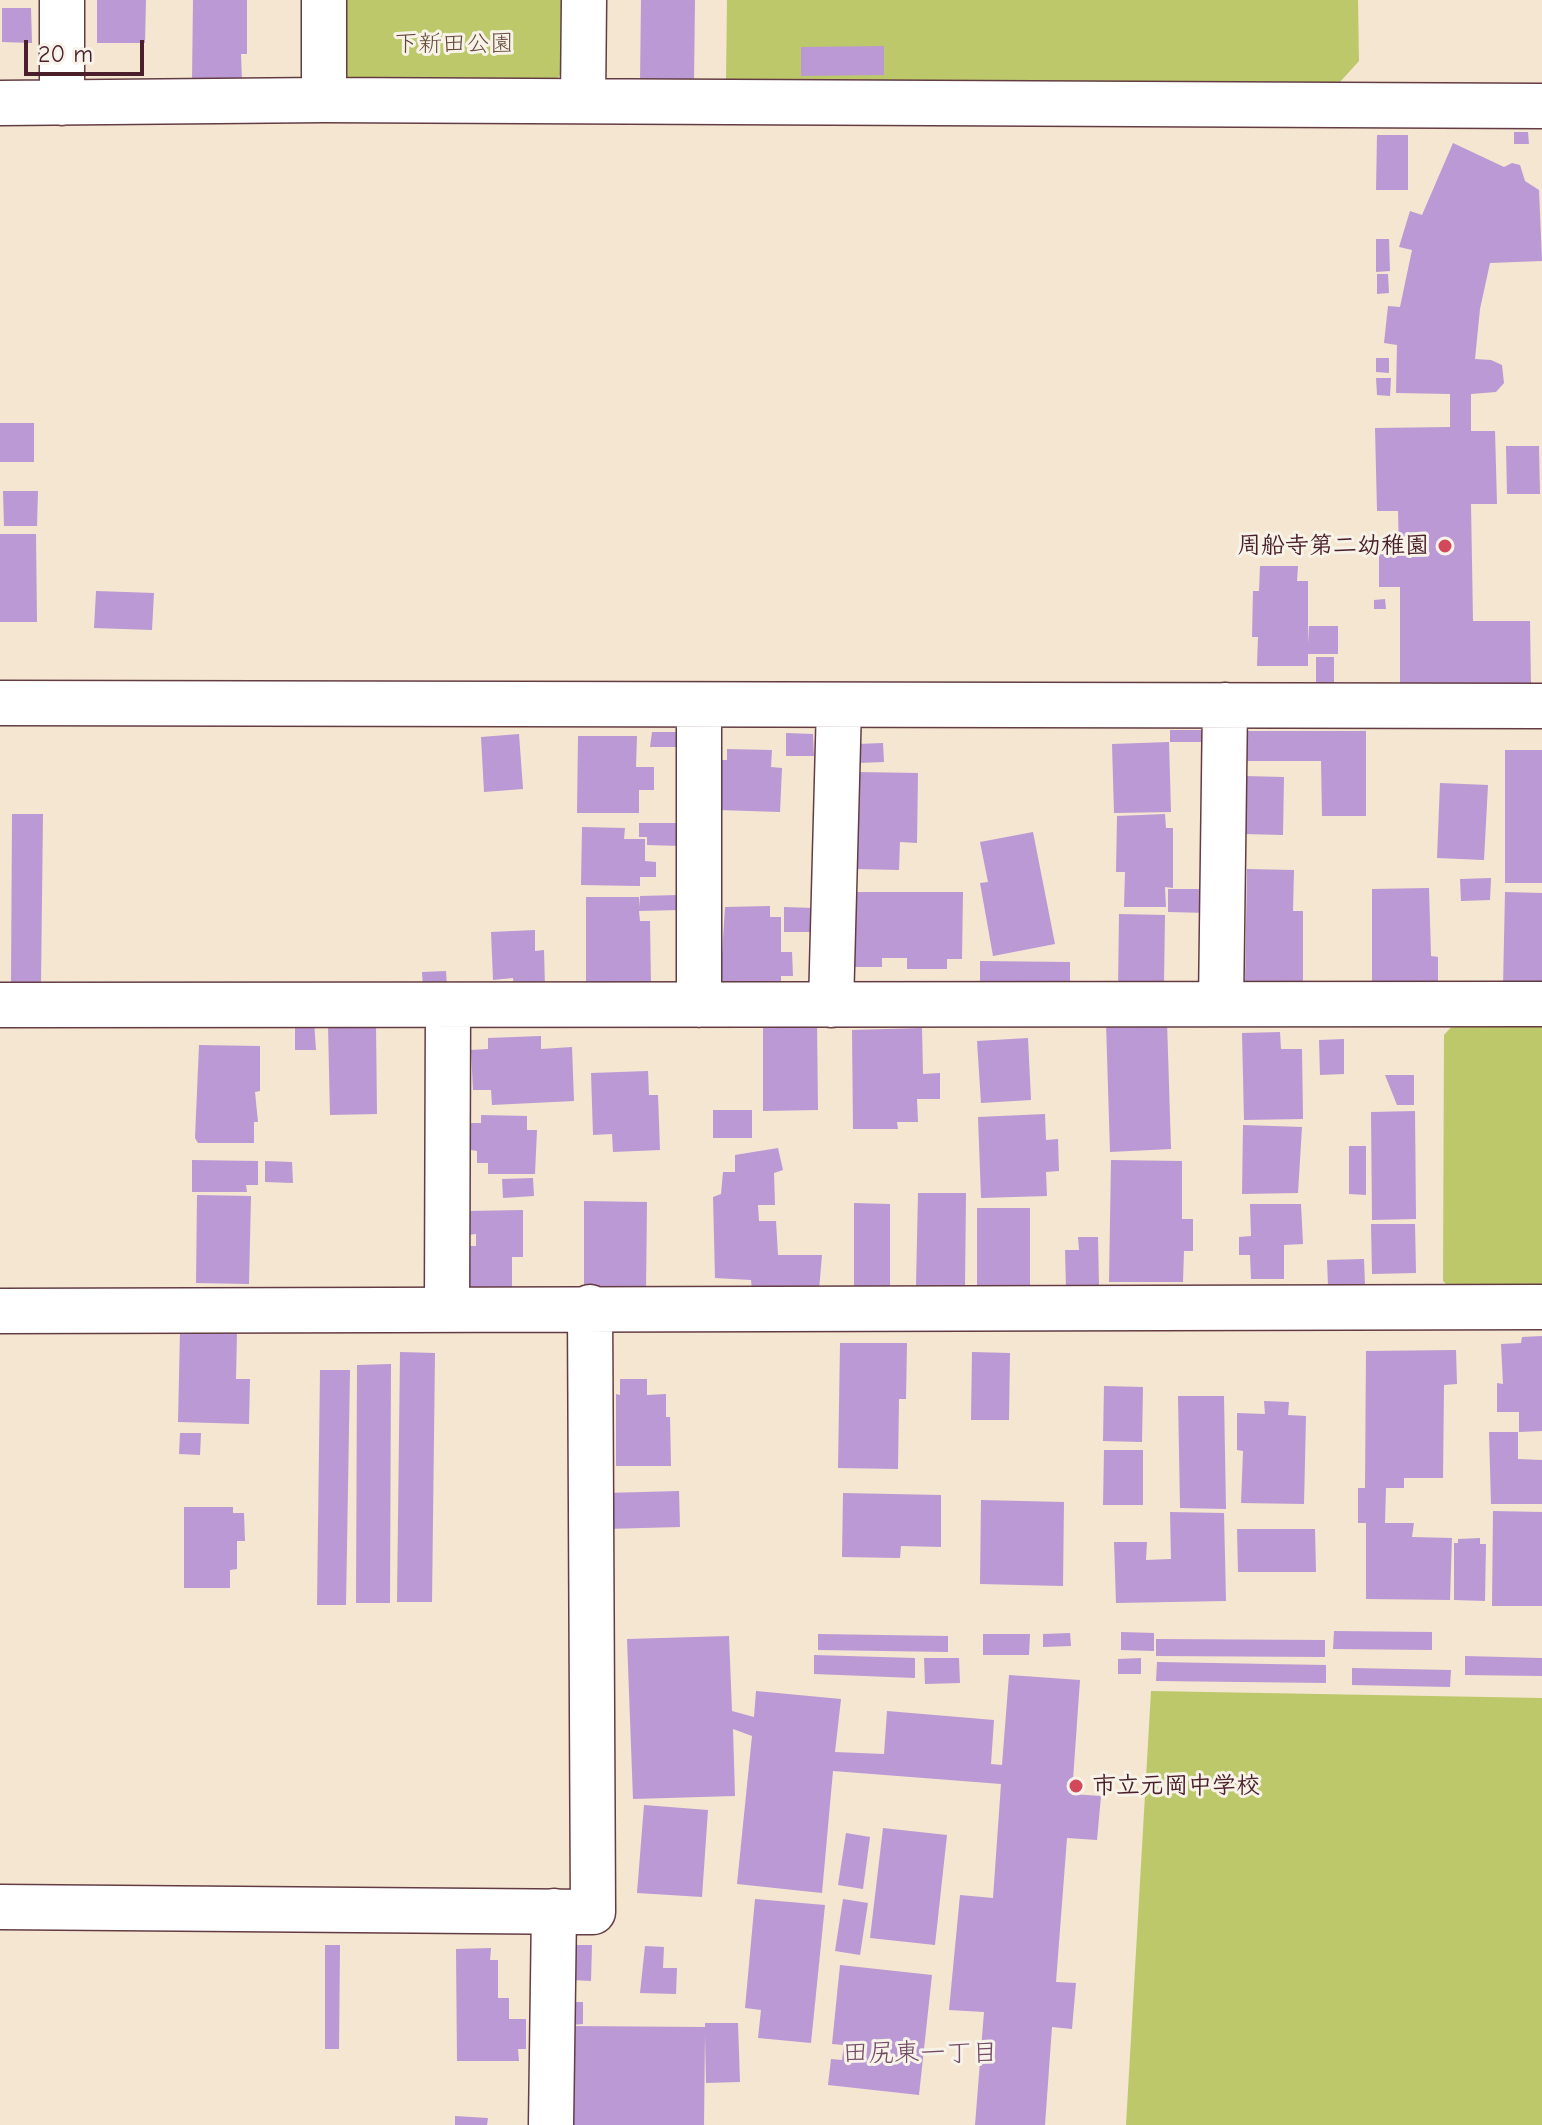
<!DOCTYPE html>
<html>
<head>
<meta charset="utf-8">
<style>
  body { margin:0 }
  #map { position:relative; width:1542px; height:2125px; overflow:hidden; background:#f4e6d0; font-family:"Comic Neue",sans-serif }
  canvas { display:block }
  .scale { position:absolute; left:24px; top:40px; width:120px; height:36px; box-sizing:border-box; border:4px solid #4a1f2b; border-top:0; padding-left:10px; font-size:24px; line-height:28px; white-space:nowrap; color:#4a1f2b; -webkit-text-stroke:6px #f7f3e8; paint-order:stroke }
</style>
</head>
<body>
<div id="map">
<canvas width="1542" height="2125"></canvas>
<div class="scale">20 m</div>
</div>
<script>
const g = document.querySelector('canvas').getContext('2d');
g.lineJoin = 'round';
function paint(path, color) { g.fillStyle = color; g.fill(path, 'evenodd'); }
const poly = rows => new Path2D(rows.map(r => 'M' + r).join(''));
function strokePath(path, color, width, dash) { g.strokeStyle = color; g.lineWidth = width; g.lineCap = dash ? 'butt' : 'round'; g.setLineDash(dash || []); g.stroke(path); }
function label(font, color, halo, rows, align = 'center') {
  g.font = font + ' "Comic Neue","Klee One",sans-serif'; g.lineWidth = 6; g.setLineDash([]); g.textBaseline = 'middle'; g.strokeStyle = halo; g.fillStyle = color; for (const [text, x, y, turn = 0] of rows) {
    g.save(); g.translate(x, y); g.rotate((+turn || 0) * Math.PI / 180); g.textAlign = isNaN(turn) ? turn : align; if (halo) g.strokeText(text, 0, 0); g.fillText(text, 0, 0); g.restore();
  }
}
const green = poly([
  [343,0,566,0,564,71,548,88,357,86,341,73],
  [727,0,1358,0,1359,61,1340,82,726,80],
  [1456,1022,1542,1022,1542,1293,1454,1292,1443,1281,1444,1035],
  [1151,1691,1542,1698,1542,2125,1126,2125]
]);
const building = poly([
  [97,0,146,0,145,43,97,43],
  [193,0,247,0,247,54,241,54,242,81,192,80],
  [641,0,695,0,694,82,640,82],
  [2,8,31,8,32,43,2,42],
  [884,46,884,75,801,76,801,47],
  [1514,132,1528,132,1529,144,1514,144],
  [1377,135,1408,135,1408,190,1376,190],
  [1453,143,1504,167,1512,163,1520,165,1525,181,1539,190,1542,261,1490,263,1480,309,1475,359,1491,360,1502,365,1504,383,1496,392,1471,394,1471,431,1495,431,1497,504,1471,504,1473,621,1530,621,1531,686,1400,687,1400,587,1379,587,1379,552,1399,552,1398,511,1377,511,1375,428,1450,427,1450,394,1396,393,1397,345,1384,343,1388,306,1400,307,1412,250,1399,247,1410,211,1422,215],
  [1376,239,1389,239,1390,271,1376,272],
  [1377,274,1388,274,1389,293,1377,294],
  [1376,358,1389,358,1389,373,1376,372],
  [1376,378,1391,378,1390,396,1377,395],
  [0,423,34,423,34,462,0,462],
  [1506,446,1539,446,1540,494,1507,494],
  [3,491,38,491,37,526,4,526],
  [0,534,36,534,37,622,0,622],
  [1260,566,1298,566,1297,581,1308,581,1308,644,1309,626,1338,626,1338,654,1308,654,1308,666,1257,666,1258,637,1252,637,1253,591,1259,591],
  [96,591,154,593,152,630,94,628],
  [1385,599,1386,609,1374,609,1374,600],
  [1316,657,1334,657,1334,687,1316,687],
  [1170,730,1208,730,1208,742,1170,742],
  [1246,731,1366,731,1366,816,1322,816,1321,761,1246,761],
  [652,732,682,732,681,747,650,747],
  [786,733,813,734,814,756,786,756],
  [519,734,523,789,484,792,481,737],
  [578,736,637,736,636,767,654,767,654,790,639,790,639,813,577,813],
  [1169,742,1171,812,1114,813,1112,744],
  [883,743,884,762,858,763,857,744],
  [727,749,772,750,771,767,782,768,780,812,718,810,720,760,727,760],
  [1505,750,1542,750,1542,883,1505,883],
  [857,772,918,773,917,843,900,842,899,870,855,869],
  [1244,776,1284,777,1283,835,1243,834],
  [1440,783,1488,785,1484,860,1437,858],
  [12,814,43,814,41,983,11,983],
  [1165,814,1166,828,1173,828,1173,888,1165,887,1166,907,1124,907,1125,872,1116,872,1117,816],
  [639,823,681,823,681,846,647,845,647,837,639,837],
  [582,827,625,828,624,839,645,839,645,861,656,862,656,877,640,877,640,886,581,885],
  [1033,832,1055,944,993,956,980,883,988,882,980,842],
  [1247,869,1294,870,1293,911,1303,911,1303,983,1245,982],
  [1491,878,1490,900,1461,901,1460,879],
  [1429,888,1431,956,1438,957,1438,988,1372,988,1372,889],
  [1168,889,1209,889,1209,913,1168,912],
  [855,892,963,892,962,959,947,959,947,969,907,969,907,958,882,958,882,967,855,967],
  [1505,892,1542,893,1542,988,1503,987],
  [679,895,679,910,639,911,640,921,650,921,651,985,586,985,586,897,639,897,640,907,640,896],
  [770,906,770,917,781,917,781,952,792,952,793,976,781,976,781,987,720,987,725,907],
  [784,907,814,908,814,932,784,932],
  [1119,914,1165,915,1164,982,1137,982,1137,989,1118,989],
  [535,930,535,951,544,950,545,988,514,988,513,978,493,980,491,932],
  [980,961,1070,962,1070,987,980,986],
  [446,971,447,987,423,988,422,972],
  [314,1021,316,1050,295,1050,295,1022],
  [763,1021,817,1021,818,1110,763,1111],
  [1167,1021,1171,1149,1110,1152,1106,1023],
  [376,1024,377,1114,330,1115,328,1025],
  [922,1028,923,1074,940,1073,940,1099,917,1099,918,1122,897,1122,898,1129,853,1129,852,1030],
  [1280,1032,1281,1049,1302,1049,1303,1119,1244,1120,1242,1033],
  [541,1036,541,1049,572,1047,574,1101,492,1105,491,1090,473,1090,471,1050,488,1049,488,1038],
  [1028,1038,1031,1100,981,1103,977,1041],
  [1344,1039,1344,1074,1320,1075,1319,1040],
  [199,1045,260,1046,260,1091,255,1092,258,1122,254,1122,254,1143,198,1143,195,1138],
  [648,1071,649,1095,658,1095,660,1150,613,1152,612,1134,593,1135,591,1073],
  [1385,1075,1414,1075,1414,1105,1397,1105],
  [713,1110,752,1110,752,1138,713,1138],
  [1415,1111,1416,1219,1372,1220,1371,1112],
  [1045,1114,1046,1140,1058,1139,1059,1171,1046,1172,1047,1196,981,1198,978,1117],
  [481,1115,527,1116,527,1130,537,1130,535,1174,488,1174,488,1163,477,1163,477,1151,471,1150,471,1123,481,1123],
  [1243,1125,1302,1127,1298,1193,1242,1194],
  [1349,1146,1366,1146,1366,1195,1349,1194],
  [778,1148,783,1170,774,1173,775,1205,758,1205,759,1221,776,1221,778,1255,822,1255,819,1290,752,1290,751,1280,715,1278,713,1197,721,1194,723,1172,735,1172,735,1155],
  [192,1160,258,1161,258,1185,246,1185,247,1192,192,1192],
  [1111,1160,1182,1161,1182,1219,1193,1219,1193,1251,1184,1251,1183,1282,1109,1282],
  [265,1161,292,1162,293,1183,265,1182],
  [533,1178,534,1196,503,1198,502,1179],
  [918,1193,966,1193,965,1286,916,1286],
  [197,1195,251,1196,249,1284,196,1283],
  [584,1201,647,1202,646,1291,584,1291],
  [854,1203,890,1204,890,1286,854,1286],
  [1250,1204,1301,1204,1303,1244,1284,1245,1284,1279,1251,1279,1250,1255,1239,1255,1239,1237,1251,1236],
  [977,1208,1030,1208,1030,1289,977,1289],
  [523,1210,523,1257,512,1257,512,1288,464,1293,467,1246,476,1246,476,1234,467,1235,467,1211],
  [1371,1224,1415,1224,1416,1273,1372,1274],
  [1078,1237,1098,1237,1099,1286,1066,1287,1065,1250,1079,1250],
  [1364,1259,1365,1285,1328,1286,1327,1260],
  [180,1331,237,1332,236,1379,250,1379,249,1424,178,1422],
  [1542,1336,1542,1431,1519,1432,1519,1412,1497,1412,1497,1383,1503,1384,1501,1344,1521,1343,1522,1337],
  [840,1343,907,1343,906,1399,899,1399,898,1469,838,1468],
  [1456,1350,1457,1384,1444,1385,1443,1478,1404,1478,1404,1488,1386,1488,1385,1523,1414,1523,1412,1537,1452,1538,1450,1600,1366,1599,1366,1523,1358,1523,1358,1488,1365,1488,1366,1351],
  [400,1352,435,1353,432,1602,397,1602],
  [972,1352,1010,1353,1009,1420,971,1420],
  [391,1364,390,1603,356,1603,357,1365],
  [320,1370,350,1370,346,1605,317,1605],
  [620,1379,647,1379,647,1395,666,1394,666,1417,670,1417,671,1466,616,1466,616,1394,620,1395],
  [1104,1386,1143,1387,1142,1442,1103,1441],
  [1178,1396,1224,1396,1226,1509,1180,1508],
  [1264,1401,1289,1402,1288,1415,1306,1416,1304,1504,1241,1503,1243,1451,1237,1450,1237,1413,1265,1414],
  [1489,1432,1518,1432,1518,1459,1542,1460,1542,1504,1491,1504],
  [180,1433,201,1433,200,1455,179,1454],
  [1104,1450,1143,1450,1143,1505,1103,1505],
  [679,1491,680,1527,606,1529,605,1493],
  [843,1493,941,1495,941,1547,901,1546,900,1558,842,1557],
  [981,1500,1064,1502,1063,1586,980,1584],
  [184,1507,233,1507,233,1513,244,1513,245,1541,237,1541,237,1569,230,1570,230,1588,184,1588],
  [1493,1511,1542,1512,1542,1606,1492,1606],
  [1170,1512,1224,1513,1226,1601,1116,1603,1114,1542,1147,1542,1146,1560,1171,1559],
  [1237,1529,1315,1529,1316,1572,1238,1572],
  [1480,1538,1480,1544,1486,1544,1485,1601,1454,1600,1454,1543,1458,1543,1458,1539],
  [1334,1631,1432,1632,1432,1650,1333,1649],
  [1121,1632,1154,1633,1154,1651,1121,1650],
  [1070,1633,1071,1646,1043,1647,1043,1634],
  [818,1634,948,1636,948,1652,818,1650],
  [983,1634,1030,1634,1029,1655,983,1655],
  [729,1636,732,1711,754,1717,756,1691,841,1699,835,1752,884,1754,887,1711,994,1720,991,1764,1002,1765,1009,1675,1080,1680,1072,1794,1101,1796,1097,1840,1067,1838,1056,1982,1076,1983,1072,2029,1052,2027,1045,2125,975,2125,984,2012,949,2010,960,1895,993,1898,1001,1784,833,1771,822,1893,737,1884,752,1736,733,1729,735,1796,633,1799,627,1639],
  [1156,1639,1325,1640,1325,1657,1156,1656],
  [814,1655,915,1658,915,1678,814,1674],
  [1465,1656,1542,1658,1542,1676,1465,1675],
  [924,1658,959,1658,960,1683,925,1684],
  [1141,1658,1141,1674,1118,1674,1118,1659],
  [1157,1662,1326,1665,1326,1683,1156,1681],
  [1352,1668,1451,1670,1450,1687,1352,1685],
  [644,1805,708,1810,702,1897,637,1893],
  [883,1828,947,1835,935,1945,870,1938],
  [846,1833,870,1837,863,1889,838,1885],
  [755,1899,825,1905,811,2043,758,2038,761,2010,745,2008],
  [843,1899,868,1903,860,1955,835,1951],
  [325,1945,340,1945,339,2049,325,2049],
  [573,1945,592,1945,591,1981,572,1980],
  [645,1946,664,1947,663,1968,677,1968,676,1994,640,1993],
  [491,1948,490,1960,498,1960,498,1998,509,1998,509,2019,526,2019,526,2049,518,2049,519,2061,457,2061,456,1949],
  [840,1965,932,1975,919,2095,828,2085,831,2059,842,2060,844,2045,832,2044],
  [571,2002,583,2002,583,2024,571,2025],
  [705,2023,738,2023,740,2082,706,2083,705,2035,704,2125,565,2125,566,2026,705,2027],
  [455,2116,488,2118,487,2125,455,2125]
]);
const minor = poly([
  [324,100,324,0],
  [583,101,584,0],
  [0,103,324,100,1542,106],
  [62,103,62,0],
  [0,703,1542,706],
  [1221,1004,1225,705],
  [0,1005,1542,1004],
  [699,1005,699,705],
  [831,1005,839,705],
  [447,1308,448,1005],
  [0,1311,1542,1307],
  [0,1907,593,1912,590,1307],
  [551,2125,554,1911]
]);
const markers = [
  [1445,546,8,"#d1495b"],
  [1076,1786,8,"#d1495b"]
];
const parkNames = [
  ["下新田公園",454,44]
];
const poiNames = [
  ["周船寺第二幼稚園",1429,546],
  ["市立元岡中学校",1092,1786,"left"]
];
const neighbourhoodNames = [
  ["田尻東一丁目",920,2054]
];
paint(green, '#bdc86a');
paint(building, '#bb99d4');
strokePath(minor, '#643d44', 47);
strokePath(minor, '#fff', 44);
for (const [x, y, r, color] of markers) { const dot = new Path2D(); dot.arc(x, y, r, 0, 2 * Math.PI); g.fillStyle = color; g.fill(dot); strokePath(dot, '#f7f3e8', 3); }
label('24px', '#67493b', '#f7f3e8', parkNames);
label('bold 24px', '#4a1f2b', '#f7f3e8', poiNames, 'right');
label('26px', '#724a66', '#f7f3e8', neighbourhoodNames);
</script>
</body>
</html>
